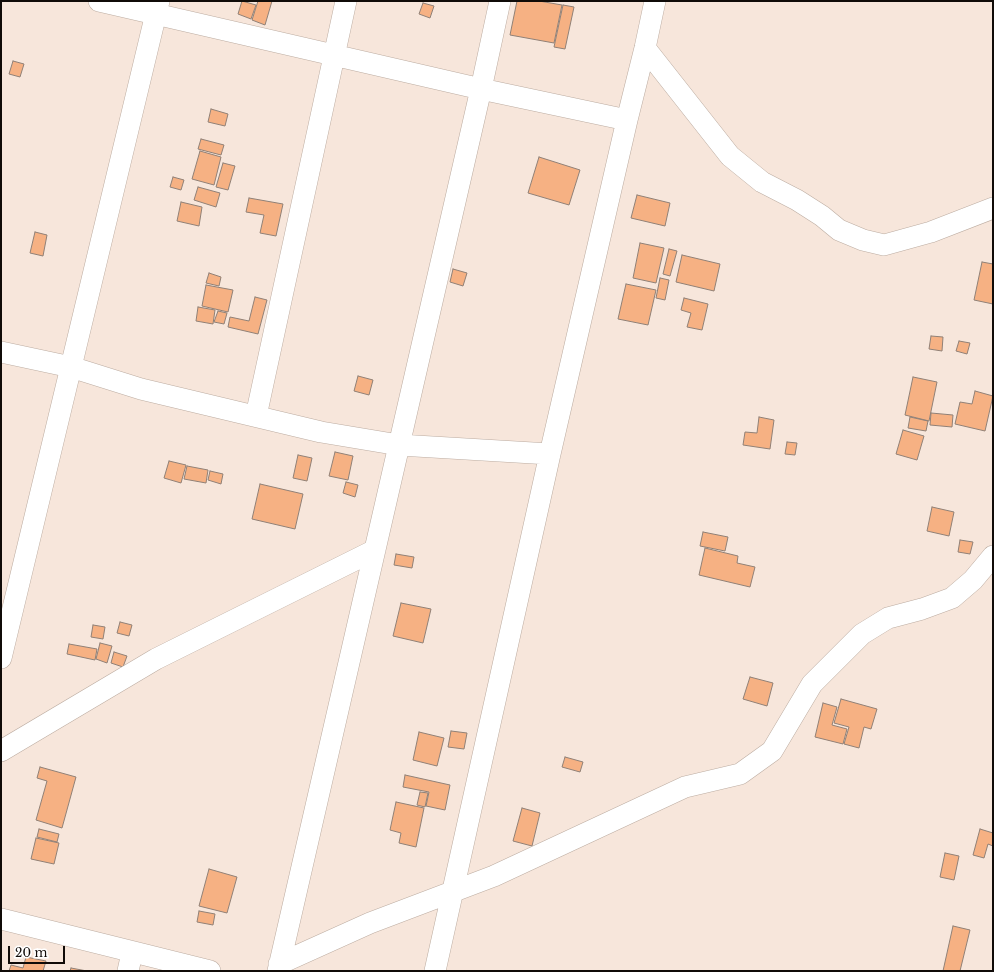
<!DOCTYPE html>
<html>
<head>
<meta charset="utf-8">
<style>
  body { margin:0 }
  #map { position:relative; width:994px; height:972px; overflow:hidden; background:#f7e6db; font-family:"Libre Baskerville",serif }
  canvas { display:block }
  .frame { position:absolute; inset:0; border:2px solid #100b08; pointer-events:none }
  .scale { position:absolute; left:8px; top:946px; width:57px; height:18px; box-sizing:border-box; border:2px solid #100b08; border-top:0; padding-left:5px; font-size:12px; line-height:14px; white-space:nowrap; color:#100b08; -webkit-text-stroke:3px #fff; paint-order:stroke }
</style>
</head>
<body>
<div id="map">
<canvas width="994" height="972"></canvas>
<div class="frame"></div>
<div class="scale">20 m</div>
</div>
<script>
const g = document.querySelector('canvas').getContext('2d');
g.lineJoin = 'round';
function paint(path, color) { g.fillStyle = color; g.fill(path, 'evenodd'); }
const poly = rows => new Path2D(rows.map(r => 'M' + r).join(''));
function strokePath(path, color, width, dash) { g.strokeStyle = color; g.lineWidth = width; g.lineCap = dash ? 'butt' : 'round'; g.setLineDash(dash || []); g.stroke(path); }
const building = poly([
  [242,1,256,5,251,19,238,14,242,1],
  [258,1,272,1,265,25,252,20,258,1],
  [517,1,539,1,562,5,554,43,510,35,517,1],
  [423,3,434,6,430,18,419,14,423,3],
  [563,5,574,7,565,49,554,47,563,5],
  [13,61,24,64,20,77,9,74,13,61],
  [211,109,228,114,225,126,208,122,211,109],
  [201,139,224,145,221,155,198,149,201,139],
  [200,151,221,157,214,185,192,179,200,151],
  [539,157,580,170,569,205,528,193,539,157],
  [223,163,235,166,228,190,216,187,223,163],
  [173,177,184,180,181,190,170,187,173,177],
  [198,187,220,193,216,207,194,200,198,187],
  [637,195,670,203,665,226,631,218,637,195],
  [249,198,283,204,276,236,260,233,264,215,246,212,249,198],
  [181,202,202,207,199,226,177,221,181,202],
  [35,232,47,235,43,256,30,253,35,232],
  [640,243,664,248,656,283,633,278,640,243],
  [669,249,677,251,670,276,663,274,669,249],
  [682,255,720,264,714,291,676,282,682,255],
  [982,262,993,264,993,304,974,300,982,262],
  [453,269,467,273,463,286,450,282,453,269],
  [209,273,221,277,219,286,206,283,209,273],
  [660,278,669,280,665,300,656,298,660,278],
  [626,284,656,290,648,325,618,319,626,284],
  [206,285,233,290,228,312,202,306,206,285],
  [255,297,267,300,258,334,228,327,230,317,249,321,255,297],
  [684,298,708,304,702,330,687,327,691,313,681,310,684,298],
  [198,307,215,310,213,324,196,321,198,307],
  [218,311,227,313,224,324,214,322,218,311],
  [931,336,943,337,942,351,929,349,931,336],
  [959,341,970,343,967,354,956,351,959,341],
  [358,376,373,380,369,395,354,391,358,376],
  [913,377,937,382,929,421,905,415,913,377],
  [975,391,993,396,985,431,955,424,960,402,972,404,975,391],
  [931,413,953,415,952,427,930,425,931,413],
  [759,417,774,420,770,449,743,445,745,432,757,433,759,417],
  [910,417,928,421,926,431,908,428,910,417],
  [903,430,924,436,917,460,896,454,903,430],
  [787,442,797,443,795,455,785,454,787,442],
  [335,452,353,456,348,480,329,476,335,452],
  [298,455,312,458,307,481,293,478,298,455],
  [169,461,186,465,181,483,164,478,169,461],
  [187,466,208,470,206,483,184,479,187,466],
  [210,471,223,474,221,484,208,480,210,471],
  [346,482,358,485,355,497,343,493,346,482],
  [260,484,303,494,295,529,252,519,260,484],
  [932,507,954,512,949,536,927,531,932,507],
  [703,532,728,537,725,551,700,546,703,532],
  [960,540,973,542,970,554,958,552,960,540],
  [705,548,738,556,737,563,755,567,750,587,699,575,705,548],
  [396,554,414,557,412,568,394,565,396,554],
  [401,603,431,609,423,643,393,636,401,603],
  [120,622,132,625,129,636,117,633,120,622],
  [93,625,105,627,103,639,91,637,93,625],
  [100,643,112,646,107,663,96,659,100,643],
  [69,644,97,649,95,660,67,654,69,644],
  [114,652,127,656,123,667,111,663,114,652],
  [750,677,773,683,767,706,743,699,750,677],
  [841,699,877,709,871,729,864,727,859,748,844,744,849,727,834,723,841,699],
  [823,703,837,707,832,725,847,729,843,744,815,737,823,703],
  [451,731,467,733,464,749,448,747,451,731],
  [419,732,444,738,437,766,413,760,419,732],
  [565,757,583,762,580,772,562,767,565,757],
  [40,767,76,777,62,828,36,820,47,781,37,778,40,767],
  [405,775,450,785,445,810,426,806,429,792,403,787,405,775],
  [420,792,428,793,425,807,417,805,420,792],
  [396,802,424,808,416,847,399,843,401,833,390,830,396,802],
  [522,808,540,813,532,846,513,841,522,808],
  [39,829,59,834,57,842,37,837,39,829],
  [980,829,993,833,993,846,988,844,984,858,973,855,980,829],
  [36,838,59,843,54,864,31,859,36,838],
  [945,853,959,856,954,880,940,877,945,853],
  [209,869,237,877,227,913,199,906,209,869],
  [199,911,215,914,213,925,197,922,199,911],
  [953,926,970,930,960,971,943,971,953,926],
  [26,957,46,961,43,971,9,971,11,965,23,968,26,957],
  [71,968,87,971,70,971,71,968]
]);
const minor = poly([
  [99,1,481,89,627,120],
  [645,48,730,156,762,182,797,200,822,216,839,230,863,240,884,245,931,232,993,208],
  [1,352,71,367,141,389,321,432,399,445,550,454],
  [256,416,346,1],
  [1,658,159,1],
  [1,751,156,659,375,550],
  [1,919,210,971],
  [279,964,370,923,494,876,685,787,740,774,772,751,812,684,862,634,888,618,922,609,952,598,973,580,993,556],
  [128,971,132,953],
  [278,971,481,89,500,1],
  [435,971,550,454,627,120,645,48,655,1]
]);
paint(building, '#f6b183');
strokePath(building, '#908076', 1);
strokePath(minor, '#bcaca1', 22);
strokePath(minor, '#fff', 21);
</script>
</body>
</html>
